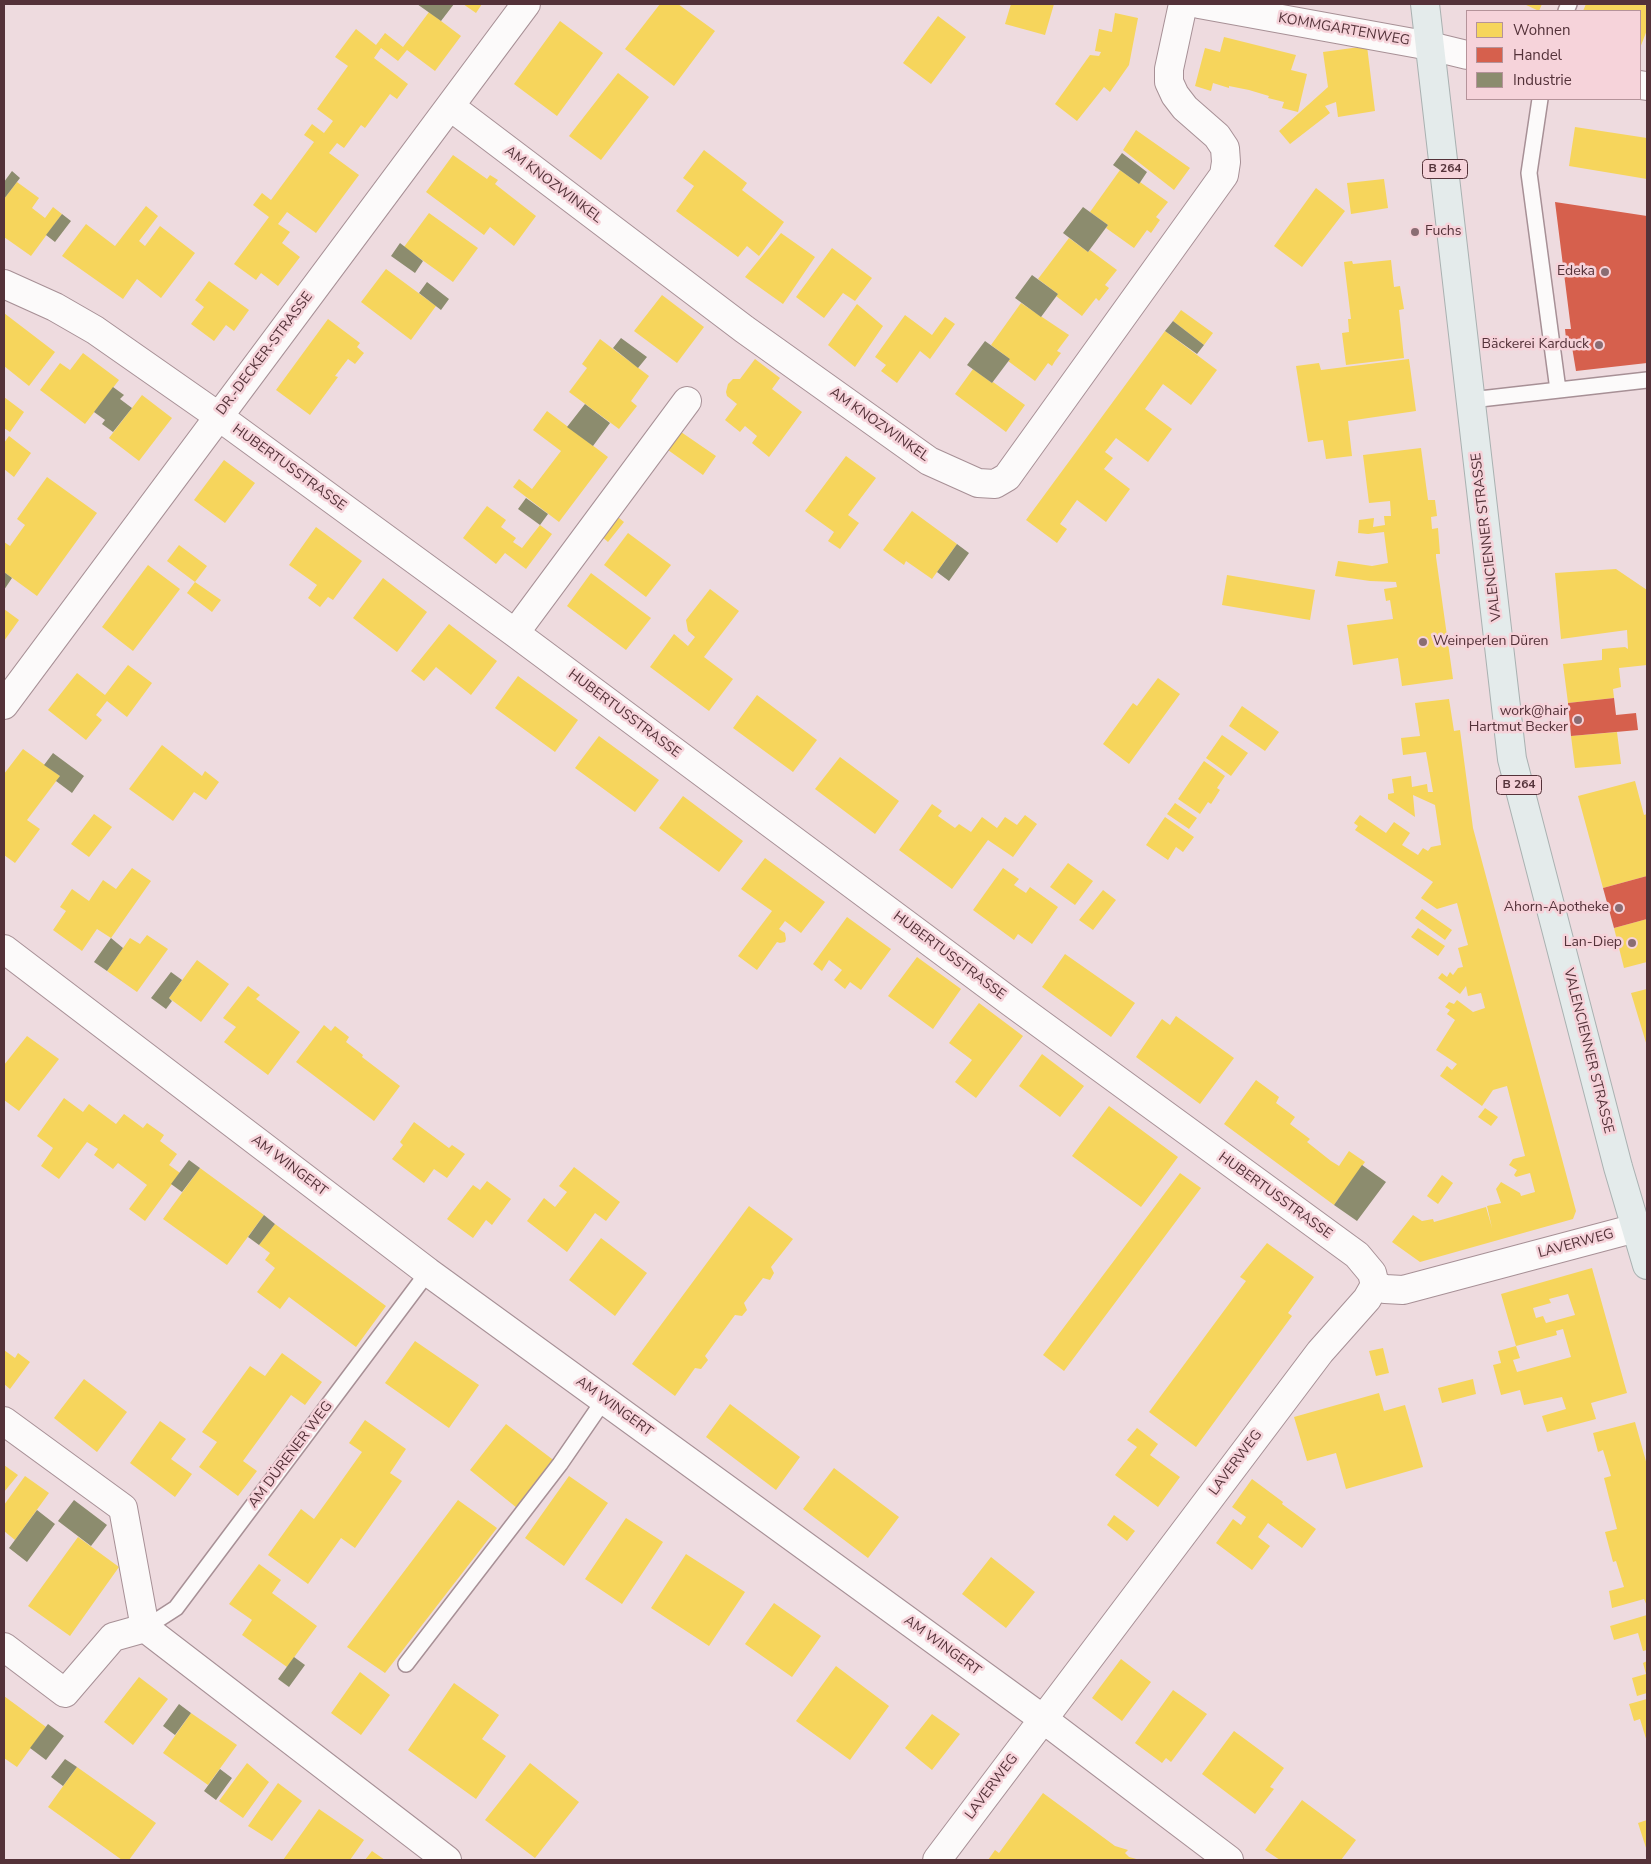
<!DOCTYPE html>
<html>
<head>
<meta charset="utf-8">
<style>
  body { margin:0 }
  #map { position:relative; width:1651px; height:1864px; overflow:hidden; background:#eedbdf; font-family:"Nunito Sans",sans-serif }
  canvas { display:block }
  .frame { position:absolute; inset:0; border:5px solid #543239; pointer-events:none }
  .legend { position:absolute; left:1466px; top:10px; width:175px; height:90px; box-sizing:border-box; background:#f6d3da; border:1px solid #b5939a; margin:0; padding:6px 9px; list-style:none; font-size:15px; color:#543239 }
  .legend li { display:flex; align-items:center; gap:10px; height:25px }
  .legend b { width:25px; border:1px solid #b5939a }
</style>
</head>
<body>
<div id="map">
<canvas width="1651" height="1864"></canvas>
<div class="frame"></div>
<ul class="legend">
<li><b style="height:14px;background:#f6d55c"></b>Wohnen</li>
<li><b style="height:14px;background:#d6604d"></b>Handel</li>
<li><b style="height:14px;background:#8c8c6e"></b>Industrie</li>
</ul>
</div>
<script>
const g = document.querySelector('canvas').getContext('2d');
g.lineJoin = 'round';
function paint(path, color) { g.fillStyle = color; g.fill(path, 'evenodd'); }
const poly = rows => new Path2D(rows.map(r => 'M' + r).join(''));
function strokePath(path, color, width, dash) { g.strokeStyle = color; g.lineWidth = width; g.lineCap = dash ? 'butt' : 'round'; g.setLineDash(dash || []); g.stroke(path); }
function label(font, color, halo, rows, align = 'center') {
  g.font = font + ' "Nunito Sans",sans-serif'; g.lineWidth = 5; g.setLineDash([]); g.textBaseline = 'middle'; g.strokeStyle = halo; g.fillStyle = color; for (const [text, x, y, turn = 0] of rows) {
    g.save(); g.translate(x, y); g.rotate((+turn || 0) * Math.PI / 180); g.textAlign = isNaN(turn) ? turn : align; if (halo) g.strokeText(text, 0, 0); g.fillText(text, 0, 0); g.restore();
  }
}
const homes = poly([
  [463,4,482,4,476,13],
  [660,4,678,4,715,31,674,86,625,49],
  [1011,4,1054,4,1045,35,1005,24],
  [1524,4,1542,4,1539,11],
  [1586,4,1642,4,1647,6,1647,30,1640,48,1640,11,1583,11],
  [429,12,461,36,435,71,407,50,398,61,381,48,374,58,408,84,397,99,390,94,365,128,361,125,344,148,337,143,329,153,359,175,316,233,287,212,278,224,290,232,282,243,300,257,278,286,261,273,256,280,234,264,269,217,253,205,262,193,271,200,314,142,304,135,312,124,324,133,333,121,317,109,348,66,335,57,356,29,376,45,385,33,403,47],
  [1115,13,1138,18,1129,65,1110,92,1104,87,1077,121,1055,104,1090,55,1099,56,1101,52,1095,51,1099,29,1112,32],
  [938,16,966,37,931,84,903,63],
  [560,21,603,53,557,116,514,84],
  [1224,37,1296,55,1291,70,1307,74,1298,112,1282,108,1284,102,1268,98,1269,96,1249,90,1229,86,1229,88,1213,83,1211,91,1195,86,1205,48,1220,52],
  [1367,46,1375,111,1338,117,1336,102,1325,106,1330,113,1290,144,1279,131,1328,87,1323,52],
  [618,73,649,97,601,160,569,136],
  [1575,127,1647,138,1647,179,1569,166],
  [1136,130,1190,168,1174,190,1123,150],
  [704,150,747,183,742,190,784,222,759,256,747,246,738,257,676,211,694,186,683,178],
  [453,155,487,179,490,175,498,180,495,184,536,216,514,246,490,227,484,235,426,192],
  [1120,170,1139,184,1140,182,1168,202,1156,217,1160,220,1151,233,1147,230,1134,248,1106,228,1108,225,1090,212],
  [1384,179,1388,208,1351,214,1347,183],
  [17,182,39,198,32,208,45,218,53,207,62,214,31,256,4,237,4,199],
  [1316,188,1345,211,1302,267,1274,246],
  [146,206,158,216,139,241,145,246,160,226,195,253,161,298,137,279,123,299,62,256,86,224,115,246],
  [429,213,478,248,453,282,404,247],
  [781,233,815,257,783,304,745,277],
  [1069,238,1088,252,1090,250,1117,270,1105,285,1109,288,1099,301,1096,298,1082,316,1056,296,1058,294,1038,279],
  [832,248,872,278,855,301,843,293,824,318,796,297],
  [1391,260,1394,287,1400,286,1404,309,1399,310,1404,358,1346,365,1342,333,1349,332,1348,319,1351,319,1344,262,1352,261,1353,264],
  [386,269,436,306,411,340,361,302],
  [209,281,249,310,234,331,226,325,214,341,191,324,204,307,195,300],
  [662,295,704,327,677,363,634,331],
  [1021,303,1069,335,1057,351,1061,353,1055,361,1052,366,1048,363,1035,381,1008,361,1010,359,991,345],
  [857,304,883,326,855,367,828,345],
  [1181,310,1213,333,1204,345,1173,321],
  [4,313,55,352,29,386,4,366],
  [905,315,932,335,945,317,955,324,930,359,920,351,897,383,881,371,886,365,875,357],
  [328,319,360,343,357,347,364,353,355,364,348,359,335,376,338,377,310,415,276,390],
  [1165,331,1217,370,1191,405,1163,384,1145,409,1172,429,1148,462,1116,438,1105,452,1113,458,1104,469,1130,489,1106,522,1077,500,1060,524,1067,529,1057,543,1026,520],
  [600,339,649,376,631,401,637,406,619,429,569,392,587,368,582,364],
  [83,353,119,380,85,424,40,390,60,363,70,370],
  [755,359,780,378,772,389,802,412,769,457,752,443,757,436,745,426,740,432,725,420,737,404,727,396,726,392,728,384,733,379,740,379],
  [1409,359,1416,411,1348,421,1352,456,1326,459,1323,440,1308,442,1296,366,1319,363,1321,370],
  [973,369,992,383,993,382,1025,405,1006,432,955,394],
  [142,395,172,418,139,461,109,438],
  [4,397,24,412,10,432,4,428],
  [547,411,608,457,559,522,513,487,519,479,532,489,561,451,533,430],
  [681,432,716,456,703,475,668,450],
  [9,436,31,453,14,477,4,469,4,443],
  [1421,448,1428,500,1435,500,1437,516,1431,517,1432,529,1438,528,1440,554,1436,554,1436,557,1453,679,1402,686,1398,658,1353,665,1347,625,1393,619,1390,600,1386,601,1384,589,1397,587,1396,582,1370,581,1335,576,1338,561,1372,566,1388,563,1384,532,1368,534,1358,533,1359,520,1374,518,1373,527,1385,525,1384,516,1391,516,1390,501,1369,503,1363,455],
  [846,456,876,478,848,515,859,523,840,549,828,541,834,532,805,511],
  [224,460,255,483,225,523,194,500],
  [47,477,97,513,37,596,4,572,4,542,10,546,25,525,17,519],
  [487,506,506,520,501,527,516,538,513,542,522,548,540,525,552,534,526,569,505,553,496,564,463,538],
  [912,511,957,544,932,579,906,561,904,565,883,550],
  [613,513,624,522,608,542,598,533],
  [316,527,362,561,333,600,328,597,320,607,308,598,317,585,289,565],
  [628,533,671,565,646,597,604,565],
  [179,545,207,566,195,582,221,600,212,612,187,593,195,582,167,561],
  [148,565,180,589,133,651,102,627],
  [1616,569,1647,590,1647,665,1619,668,1621,687,1613,689,1614,698,1568,703,1563,664,1602,660,1602,649,1625,647,1628,649,1627,630,1561,639,1555,573],
  [591,573,651,618,626,650,567,606],
  [1227,575,1315,590,1310,620,1222,605],
  [383,578,427,612,397,652,353,618],
  [710,589,739,611,704,657,733,679,709,711,650,667,674,634,688,646,695,637,688,631,686,620],
  [4,609,19,620,4,641],
  [449,624,497,661,471,695,436,667,424,681,411,671],
  [128,665,152,683,127,717,107,701,96,715,102,720,86,740,48,710,77,673,105,695],
  [518,676,578,720,555,752,495,708],
  [1158,678,1180,694,1129,764,1103,744,1133,703,1137,706],
  [757,695,817,740,793,772,733,728],
  [1449,699,1454,731,1460,730,1473,828,1576,1211,1573,1219,1420,1262,1392,1242,1413,1215,1422,1221,1433,1219,1434,1222,1486,1207,1492,1228,1487,1206,1501,1203,1496,1189,1501,1182,1520,1193,1521,1196,1535,1192,1530,1173,1516,1177,1514,1175,1517,1170,1509,1165,1513,1159,1525,1156,1507,1086,1493,1090,1482,1106,1440,1076,1447,1066,1452,1070,1457,1064,1436,1050,1455,1020,1447,1014,1450,1010,1445,1007,1449,1002,1454,1004,1457,1000,1473,1012,1485,1008,1481,993,1468,996,1466,986,1460,994,1438,978,1442,973,1447,977,1450,972,1453,975,1458,968,1463,967,1458,948,1468,945,1457,903,1437,909,1421,898,1433,882,1355,830,1358,826,1354,823,1360,815,1386,833,1394,822,1410,833,1402,845,1418,855,1423,848,1428,851,1431,847,1441,845,1435,805,1413,795,1415,817,1388,799,1388,794,1394,793,1392,779,1411,776,1412,787,1427,784,1428,792,1433,792,1426,752,1403,755,1401,738,1420,736,1415,703],
  [1242,706,1279,732,1265,751,1229,726],
  [1617,732,1621,764,1575,768,1571,736],
  [1222,735,1248,753,1231,776,1206,758],
  [599,736,659,780,635,812,575,768],
  [162,745,202,776,205,771,219,782,206,800,194,792,173,821,129,789],
  [23,749,60,776,27,820,40,829,15,863,4,855,4,774],
  [840,757,899,801,875,834,815,789],
  [1204,761,1225,776,1217,788,1220,790,1211,804,1208,802,1200,814,1178,799],
  [1635,781,1644,815,1647,814,1647,876,1603,888,1578,796],
  [683,796,743,841,719,872,659,828],
  [1175,803,1197,818,1189,829,1167,814],
  [932,804,942,811,938,816,955,828,959,824,971,832,982,817,997,828,1005,817,1017,825,1025,815,1037,824,1013,857,988,840,952,889,899,850],
  [94,814,112,827,89,857,71,844],
  [1165,817,1194,837,1183,852,1176,847,1168,860,1146,845],
  [765,858,825,902,801,933,785,921,779,929,785,933,786,939,785,942,780,943,777,942,757,970,738,956,772,911,741,889],
  [1068,863,1093,881,1075,905,1050,887],
  [132,868,151,881,111,938,97,929,82,951,53,930,66,911,60,907,72,889,89,901,103,880,116,889],
  [1003,868,1019,879,1014,885,1026,893,1030,887,1058,907,1032,944,1018,934,1014,940,973,910],
  [1103,890,1116,900,1093,930,1079,920],
  [1422,909,1452,930,1445,940,1415,918],
  [847,917,891,949,861,990,850,982,845,989,834,980,842,970,829,960,822,971,813,964],
  [1647,919,1647,962,1624,968,1614,928],
  [1418,928,1445,946,1438,956,1411,937],
  [147,935,168,949,137,992,107,971,130,938,140,944],
  [1065,954,1135,1003,1111,1037,1042,987],
  [917,957,961,989,933,1029,888,996],
  [197,960,229,984,201,1022,169,998],
  [248,986,260,995,256,999,300,1032,268,1075,224,1042,236,1027,223,1018],
  [1647,989,1647,1046,1631,993],
  [979,1003,1023,1036,976,1098,955,1082,972,1060,949,1043],
  [1176,1016,1234,1058,1200,1104,1136,1057,1162,1019,1170,1025],
  [324,1025,331,1031,335,1026,349,1037,346,1042,363,1055,362,1057,400,1086,374,1121,296,1062],
  [27,1036,59,1059,19,1111,4,1100,4,1065],
  [1042,1054,1084,1086,1060,1117,1019,1086],
  [1256,1080,1279,1097,1276,1103,1295,1117,1290,1124,1310,1139,1307,1142,1331,1161,1339,1166,1349,1151,1365,1162,1334,1205,1224,1124],
  [64,1098,83,1112,89,1104,116,1124,124,1114,143,1128,147,1123,164,1135,160,1141,177,1154,169,1165,180,1173,145,1221,129,1209,147,1185,118,1163,113,1169,94,1155,98,1149,87,1142,59,1179,41,1166,53,1148,37,1136],
  [1109,1106,1178,1157,1141,1207,1072,1156],
  [1485,1108,1498,1117,1491,1126,1478,1117],
  [414,1122,449,1148,452,1145,465,1154,447,1178,434,1169,424,1183,392,1159,403,1145,400,1142],
  [574,1167,620,1202,606,1221,595,1213,567,1252,527,1221,544,1198,555,1207,567,1192,559,1186],
  [200,1168,264,1215,227,1265,163,1219],
  [1180,1173,1201,1188,1064,1371,1043,1355],
  [1442,1175,1453,1183,1438,1204,1427,1196],
  [487,1181,511,1199,492,1225,486,1220,473,1238,447,1219,473,1185,480,1190],
  [749,1206,793,1239,771,1267,774,1273,770,1280,763,1278,744,1303,747,1310,742,1316,735,1315,705,1356,708,1360,701,1369,695,1368,675,1396,632,1364],
  [275,1224,386,1306,356,1347,289,1297,280,1309,257,1292,275,1268,265,1260,270,1253,259,1245],
  [601,1238,647,1273,615,1316,569,1280],
  [1267,1243,1314,1277,1288,1313,1292,1316,1196,1447,1149,1412,1246,1281,1240,1277],
  [1592,1268,1627,1393,1591,1403,1596,1419,1547,1432,1542,1416,1566,1409,1562,1397,1524,1405,1520,1390,1501,1395,1493,1365,1501,1363,1498,1351,1516,1346,1520,1358,1513,1360,1517,1372,1571,1357,1563,1329,1556,1331,1557,1335,1516,1346,1501,1294],
  [1568,1294,1575,1315,1546,1323,1543,1316,1536,1318,1533,1308,1551,1303,1549,1299],
  [415,1341,479,1385,449,1428,385,1383],
  [1383,1348,1389,1373,1376,1376,1369,1351],
  [4,1350,15,1358,18,1353,30,1362,10,1389,4,1384],
  [282,1353,322,1382,305,1405,291,1395,243,1461,257,1471,238,1496,199,1467,217,1442,202,1432,250,1366,265,1376],
  [84,1379,127,1412,97,1452,54,1418],
  [1473,1379,1476,1394,1442,1403,1438,1388],
  [1379,1393,1384,1411,1405,1405,1423,1467,1346,1489,1336,1453,1307,1461,1294,1417],
  [730,1404,800,1457,776,1490,706,1437],
  [365,1420,406,1449,390,1473,402,1481,355,1548,341,1538,308,1584,268,1555,301,1509,314,1519,330,1497,362,1452,349,1443],
  [160,1421,186,1439,171,1459,192,1474,175,1497,130,1463],
  [1635,1422,1647,1465,1647,1606,1644,1599,1612,1608,1609,1591,1624,1587,1616,1561,1613,1562,1605,1532,1617,1529,1604,1478,1611,1476,1603,1450,1598,1452,1593,1433],
  [506,1424,556,1462,517,1508,470,1470],
  [1137,1428,1158,1444,1150,1455,1180,1477,1158,1507,1115,1475,1137,1447,1127,1440],
  [4,1465,18,1475,4,1492],
  [834,1468,899,1517,868,1558,803,1509],
  [25,1476,49,1493,15,1540,4,1531,4,1505],
  [569,1476,608,1503,564,1566,525,1538],
  [1252,1479,1283,1502,1282,1504,1316,1529,1302,1548,1268,1523,1258,1537,1270,1546,1252,1570,1216,1543,1233,1519,1241,1525,1246,1517,1232,1507],
  [458,1500,497,1528,385,1673,347,1647],
  [1114,1515,1135,1531,1127,1541,1107,1525],
  [626,1518,663,1542,622,1604,585,1579],
  [78,1537,119,1567,70,1636,28,1606],
  [686,1554,745,1592,709,1646,651,1608],
  [991,1557,1035,1592,1006,1628,962,1594],
  [259,1564,281,1580,272,1593,317,1626,287,1667,242,1635,252,1620,229,1604],
  [774,1603,821,1636,792,1677,745,1644],
  [1647,1615,1647,1650,1643,1651,1638,1633,1614,1640,1610,1626],
  [1121,1659,1151,1682,1122,1721,1092,1698],
  [1647,1661,1647,1693,1637,1696,1632,1678,1646,1674,1643,1663],
  [836,1666,889,1706,850,1760,796,1721],
  [360,1672,390,1695,361,1735,331,1713],
  [139,1677,168,1699,133,1745,104,1722],
  [454,1683,499,1715,482,1739,506,1756,476,1799,408,1750],
  [1173,1690,1207,1714,1171,1762,1166,1758,1162,1763,1135,1743],
  [4,1696,46,1727,17,1767,4,1758],
  [1647,1699,1647,1742,1640,1719,1634,1721,1629,1704],
  [191,1713,237,1745,208,1785,163,1753],
  [932,1714,960,1734,932,1770,905,1748],
  [1234,1731,1284,1768,1270,1787,1274,1789,1255,1814,1202,1774],
  [247,1763,269,1782,243,1818,219,1801],
  [530,1763,579,1802,535,1858,485,1820],
  [77,1767,156,1823,129,1860,122,1860,48,1807],
  [278,1783,302,1801,272,1841,248,1826],
  [1043,1793,1115,1846,1128,1850,1125,1853,1129,1857,1140,1860,988,1860,995,1850,999,1853],
  [1302,1800,1356,1840,1341,1860,1280,1860,1265,1850],
  [319,1809,364,1840,350,1860,283,1860],
  [1647,1820,1647,1851,1638,1823],
  [372,1851,385,1860,365,1860]
]);
const shops = poly([
  [1555,202,1647,216,1647,363,1576,371,1572,347,1567,348,1565,329,1571,329],
  [1614,698,1616,715,1636,713,1638,730,1571,736,1568,703],
  [1647,876,1647,919,1614,928,1603,888]
]);
const industry = poly([
  [417,4,454,4,441,21],
  [1122,153,1147,172,1139,184,1113,165],
  [12,171,20,178,4,199,4,182],
  [1083,207,1108,225,1088,252,1063,233],
  [62,214,71,221,55,242,46,235],
  [400,243,423,261,415,273,391,256],
  [1032,275,1058,294,1041,317,1015,298],
  [427,282,449,299,441,310,419,293],
  [1173,321,1204,345,1197,354,1165,331],
  [621,338,647,357,638,368,613,348],
  [985,341,1010,359,992,383,967,365],
  [113,387,124,395,120,399,132,408,113,432,102,424,105,420,94,412],
  [585,404,610,423,593,446,567,427],
  [526,498,548,514,540,525,518,509],
  [957,544,969,553,949,581,937,572],
  [4,572,12,578,4,590],
  [53,753,84,776,72,793,56,781,60,776,44,765],
  [111,938,123,948,107,971,94,962],
  [171,972,182,980,169,998,172,1001,166,1009,151,998],
  [189,1160,200,1168,182,1192,171,1184],
  [1362,1165,1386,1182,1357,1221,1334,1205],
  [264,1215,275,1224,259,1245,248,1237],
  [74,1500,107,1525,91,1546,58,1521],
  [37,1510,55,1524,27,1562,9,1548],
  [294,1657,305,1665,289,1687,278,1679],
  [179,1704,191,1713,175,1735,163,1726],
  [48,1724,64,1736,46,1760,30,1748],
  [65,1759,77,1767,63,1786,51,1777],
  [220,1769,232,1778,216,1800,204,1791]
]);
const service = poly([
  [1566,11,1569,4],
  [1540,99,1529,173,1558,390],
  [1471,400,1647,380],
  [145,1628,176,1608,428,1272],
  [406,1664,560,1464,604,1400]
]);
const minor = poly([
  [1199,4,1430,46,1467,55],
  [1640,85,1647,86],
  [451,107,744,329,929,461,978,483,995,484,1007,477,1224,175,1226,162,1225,148,1217,136,1185,108,1175,95,1169,82,1169,69,1183,4],
  [4,284,55,307,95,330,218,416,515,633,1012,1003,1357,1255,1372,1273,1375,1285],
  [515,633,687,401],
  [4,705,526,4],
  [4,949,428,1272,1043,1719,1229,1860],
  [4,1421,123,1508,145,1628,447,1860],
  [4,1647,65,1693,113,1637,145,1628],
  [937,1860,1320,1352,1367,1299,1375,1285,1385,1289,1403,1290,1636,1228]
]);
const primary = poly([
  [1425,4,1512,759,1618,1167,1647,1265]
]);
const markers = [
  [1415,232,5,"#8a6d73"],
  [1605,272,5,"#8a6d73"],
  [1599,345,5,"#8a6d73"],
  [1423,642,5,"#8a6d73"],
  [1578,720,5,"#8a6d73"],
  [1619,908,5,"#8a6d73"],
  [1632,943,5,"#8a6d73"]
];
const shields = [
  [1445,169,45],
  [1519,785,45]
];
const shieldNames = [
  ["B 264",1445,169],
  ["B 264",1519,785]
];
const streetNames = [
  ["KOMMGARTENWEG",1344,30,10],
  ["AM KNOZWINKEL",553,185,37],
  ["DR.-DECKER-STRASSE",265,354,-53],
  ["AM KNOZWINKEL",879,425,35],
  ["HUBERTUSSTRASSE",289,468,36],
  ["VALENCIENNER STRASSE",1487,537,-97],
  ["HUBERTUSSTRASSE",624,714,37],
  ["HUBERTUSSTRASSE",949,956,37],
  ["VALENCIENNER STRASSE",1588,1051,76],
  ["AM WINGERT",289,1166,37],
  ["HUBERTUSSTRASSE",1275,1196,36],
  ["LAVERWEG",1576,1244,-15],
  ["AM WINGERT",614,1407,36],
  ["AM DÜRENER WEG",291,1455,-53],
  ["LAVERWEG",1236,1463,-53],
  ["AM WINGERT",942,1646,36],
  ["LAVERWEG",992,1787,-53]
];
const poiNames = [
  ["Fuchs",1425,232,"left"],
  ["Edeka",1595,272],
  ["Bäckerei Karduck",1589,345],
  ["Weinperlen Düren",1433,642,"left"],
  ["work@hair",1568,712],
  ["Hartmut Becker",1568,728],
  ["Ahorn-Apotheke",1609,908],
  ["Lan-Diep",1622,943]
];
paint(homes, '#f6d55c');
paint(shops, '#d6604d');
paint(industry, '#8c8c6e');
strokePath(service, '#a79096', 18);
strokePath(minor, '#a79096', 30);
strokePath(primary, '#a9b1b1', 30);
strokePath(service, '#fcfafa', 15);
strokePath(minor, '#fcfafa', 28);
strokePath(primary, '#e4ebeb', 28);
for (const [x, y, r, color] of markers) { const dot = new Path2D(); dot.arc(x, y, r, 0, 2 * Math.PI); g.fillStyle = color; g.fill(dot); strokePath(dot, '#f6d3da', 2); }
for (const [x, y, w] of shields) { const box = new Path2D(); box.roundRect(x - w / 2, y - 9.5, w, 19, 4); g.fillStyle = '#f6d3da'; g.fill(box); strokePath(box, '#543239', 1); }
label('bold 12px', '#543239', null, shieldNames);
label('14px', '#543239', '#f6d3da', streetNames);
label('14px', '#543239', '#f6d3da', poiNames, 'right');
</script>
</body>
</html>
